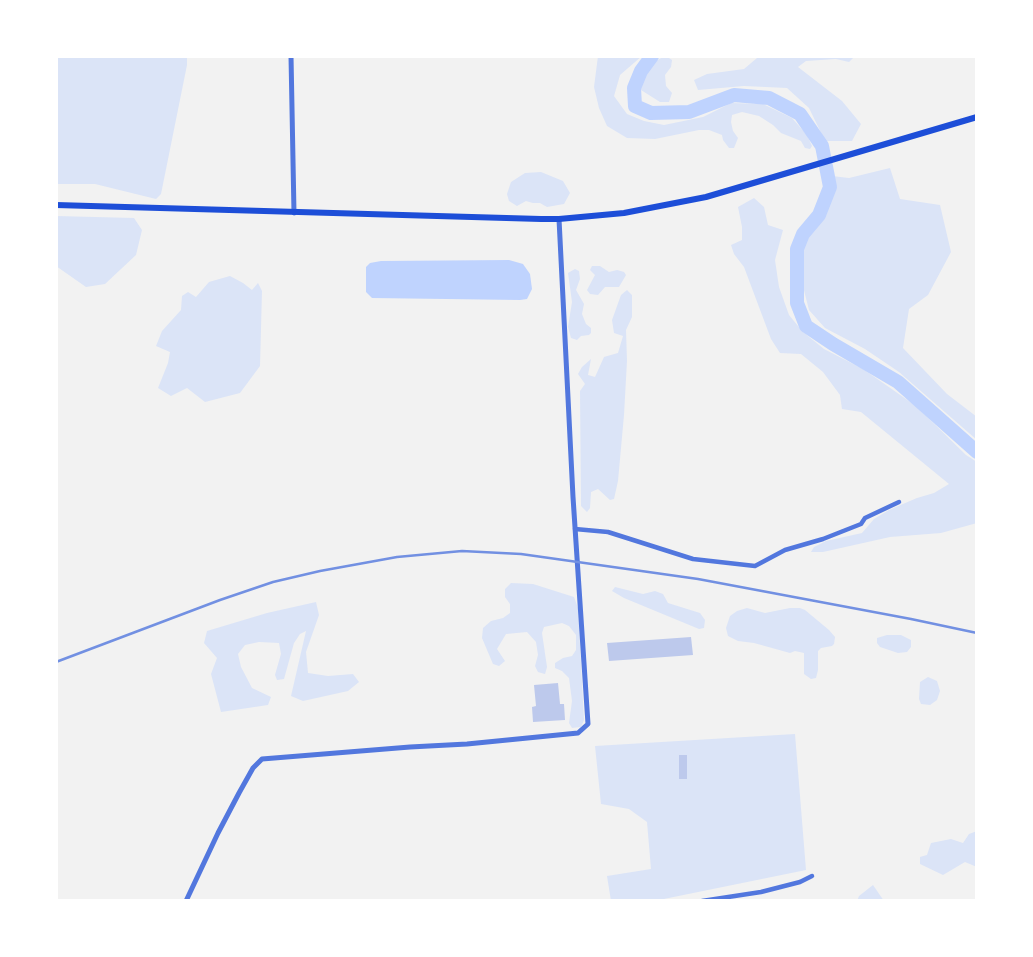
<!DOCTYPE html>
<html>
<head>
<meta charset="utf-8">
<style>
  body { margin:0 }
  #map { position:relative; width:1033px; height:957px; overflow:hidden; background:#f2f2f2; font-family:"IBM Plex Sans",sans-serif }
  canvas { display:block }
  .frame { position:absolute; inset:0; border:58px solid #fff; pointer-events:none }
</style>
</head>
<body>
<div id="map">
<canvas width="1033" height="957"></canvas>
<div class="frame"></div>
</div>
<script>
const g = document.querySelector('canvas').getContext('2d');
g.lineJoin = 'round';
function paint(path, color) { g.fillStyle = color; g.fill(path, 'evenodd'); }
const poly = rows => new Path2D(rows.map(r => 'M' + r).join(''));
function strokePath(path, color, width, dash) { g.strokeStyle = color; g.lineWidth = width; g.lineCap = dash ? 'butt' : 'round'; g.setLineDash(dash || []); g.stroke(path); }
const green = poly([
  [56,56,187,56,187,65,161,194,156,199,95,184,56,184],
  [598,56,642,56,620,75,614,96,627,114,644,121,664,125,703,117,731,103,763,104,792,118,807,135,812,146,810,149,805,148,801,141,781,133,773,125,759,116,742,112,732,115,731,122,733,131,738,138,734,148,729,148,723,140,722,135,709,130,699,130,655,139,627,138,607,126,599,108,594,87],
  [757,56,855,56,849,62,836,59,806,61,798,67,842,101,861,124,852,141,825,141,809,108,787,88,744,86,698,90,694,80,707,74,744,69,757,58],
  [663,57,669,58,672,60,671,67,665,75,666,86,672,93,669,102,660,102,641,90,641,82,652,63],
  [890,168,900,199,940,205,951,252,928,295,909,309,903,348,947,394,977,417,977,440,899,372,865,349,825,328,809,310,796,259,808,229,825,206,829,194,832,176,849,178],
  [541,172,563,181,570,193,564,204,547,207,540,203,533,203,526,201,517,206,509,201,507,194,511,182,525,173],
  [754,198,764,207,768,225,783,230,775,260,779,287,789,315,803,332,824,349,863,369,916,406,966,455,977,462,977,523,941,533,890,537,823,552,811,552,814,547,826,541,862,533,874,519,889,510,917,498,934,493,949,484,861,412,842,409,840,395,823,372,801,354,780,353,771,339,744,267,734,254,731,245,742,240,742,227,738,207],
  [56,216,134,218,142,230,136,255,105,284,86,287,56,266],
  [592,266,600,266,609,272,617,270,624,272,626,275,619,287,605,287,598,295,590,294,587,290,595,275,590,270],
  [575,269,579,271,580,279,576,290,584,304,582,314,586,324,591,328,591,333,589,335,581,336,577,340,571,338,568,327,572,302,568,273],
  [230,276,243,283,252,290,258,283,262,291,260,366,240,393,205,402,187,388,171,396,158,388,168,363,170,352,156,346,162,331,181,310,182,296,188,292,196,297,209,282],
  [627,290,632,295,632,317,626,330,627,361,624,415,618,481,614,499,610,500,598,489,591,492,590,508,587,512,581,506,580,391,585,384,578,374,582,367,591,359,588,375,595,377,604,357,618,353,623,336,614,333,612,320,621,295],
  [511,583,533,584,574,597,578,608,584,720,581,727,572,728,569,723,572,701,569,678,562,671,555,668,555,663,563,658,572,656,576,650,576,635,569,626,562,623,544,627,542,633,547,667,545,674,538,672,535,666,538,655,536,642,527,632,506,634,497,649,505,661,499,666,493,664,482,638,483,628,491,621,503,618,510,613,510,604,505,597,505,589],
  [615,587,643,594,655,591,663,594,668,603,700,613,705,620,704,628,699,629,624,598,612,591],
  [316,602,319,615,306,652,308,673,328,676,353,674,359,682,348,691,303,701,291,696,306,631,300,634,294,643,284,679,277,680,275,675,281,654,279,643,259,642,245,645,238,654,241,667,252,688,271,697,268,705,221,712,211,674,217,658,204,643,207,631,267,613],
  [747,608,765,613,790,608,800,608,805,610,829,630,835,637,834,644,832,646,821,648,818,651,818,670,816,678,811,679,804,674,804,653,795,651,790,653,754,643,738,641,728,636,726,628,730,616,737,611],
  [887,635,901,635,911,640,911,647,907,652,898,653,880,647,877,643,877,638],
  [928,677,937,681,940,691,937,700,930,705,921,704,919,699,920,682],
  [795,734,806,870,654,901,611,901,607,876,651,869,647,822,629,809,601,804,595,746],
  [977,831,977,867,965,862,943,875,920,864,920,857,927,855,931,843,951,839,963,843,969,834],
  [873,885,884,901,857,901,859,896]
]);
const water = poly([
  [509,260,523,264,530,274,532,289,527,299,520,300,372,298,366,292,366,267,370,263,381,261]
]);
const river = poly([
  [652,56,641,71,634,88,635,106,651,113,689,112,734,95,769,98,800,114,822,146,830,187,819,215,803,234,797,249,797,303,806,326,833,344,898,382,977,452]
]);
const building = poly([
  [691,637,693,655,609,661,607,643],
  [558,683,560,704,564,704,565,720,533,722,532,707,536,706,534,685],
  [679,755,687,755,687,779,679,779]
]);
const minor = poly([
  [575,529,608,532,693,559,755,566,785,550,823,539,861,524,865,518,899,502],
  [702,901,761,892,800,882,812,876]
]);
const tertiary = poly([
  [291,56,294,213],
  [186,901,218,833,239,793,253,768,262,759,410,747,467,744,578,733,588,724,573,497,559,219]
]);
const secondary = poly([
  [56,205,541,219,559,219,624,213,706,197,977,117]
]);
const rail = poly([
  [56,662,220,600,273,582,320,571,397,557,462,551,521,554,698,579,911,619,977,633]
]);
paint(green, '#dbe4f7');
paint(water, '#bfd3fe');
strokePath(river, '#bfd3fe', 14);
paint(building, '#bdc9ec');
strokePath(minor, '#5277de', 4.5);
strokePath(tertiary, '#5277de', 5);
strokePath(secondary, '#1d4ed8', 6);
strokePath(rail, '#7290e2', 2.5);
</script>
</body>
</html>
